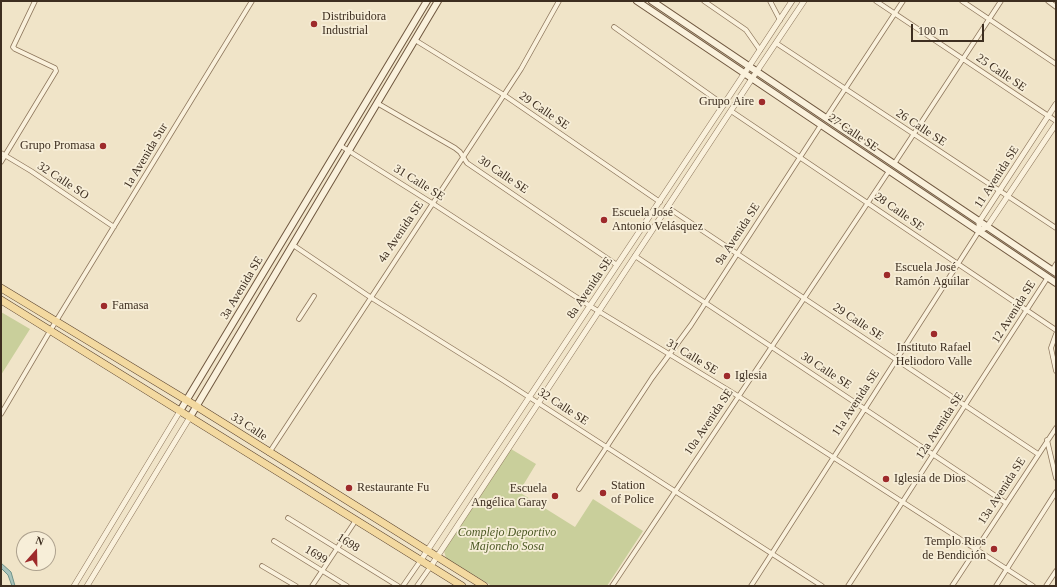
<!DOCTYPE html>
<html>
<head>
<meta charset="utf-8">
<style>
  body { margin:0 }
  #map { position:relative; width:1057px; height:587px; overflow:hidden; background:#f0e4c8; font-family:"Times New Roman",serif }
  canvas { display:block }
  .frame { position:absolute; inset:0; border:2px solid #3d2e20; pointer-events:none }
  .north { position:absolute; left:16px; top:531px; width:40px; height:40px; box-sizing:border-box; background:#f7eed8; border:1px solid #ada18e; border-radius:50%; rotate:20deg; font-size:11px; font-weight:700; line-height:16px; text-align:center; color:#3d2e20 }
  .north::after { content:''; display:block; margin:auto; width:14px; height:18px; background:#9e2a2b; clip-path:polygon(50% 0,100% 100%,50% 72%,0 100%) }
  .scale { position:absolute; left:911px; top:24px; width:73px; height:18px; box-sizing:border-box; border:2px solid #3d2e20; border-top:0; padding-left:5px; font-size:12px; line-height:14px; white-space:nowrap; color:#3d2e20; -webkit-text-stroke:3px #f7eed8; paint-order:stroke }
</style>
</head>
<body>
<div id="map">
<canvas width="1057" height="587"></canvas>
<div class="frame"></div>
<div class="north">N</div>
<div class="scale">100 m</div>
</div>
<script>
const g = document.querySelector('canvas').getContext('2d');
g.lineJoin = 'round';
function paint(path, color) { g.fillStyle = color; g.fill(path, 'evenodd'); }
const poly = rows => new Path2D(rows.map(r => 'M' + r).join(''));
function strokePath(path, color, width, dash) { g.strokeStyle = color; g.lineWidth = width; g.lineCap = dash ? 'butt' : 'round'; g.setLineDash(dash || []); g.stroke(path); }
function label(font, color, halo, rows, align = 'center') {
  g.font = font + ' "Times New Roman",serif'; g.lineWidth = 3.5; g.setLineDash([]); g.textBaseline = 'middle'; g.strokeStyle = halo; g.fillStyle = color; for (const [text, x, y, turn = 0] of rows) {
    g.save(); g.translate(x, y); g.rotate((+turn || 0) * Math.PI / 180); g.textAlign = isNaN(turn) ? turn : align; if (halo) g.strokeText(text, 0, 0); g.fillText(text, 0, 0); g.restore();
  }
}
const green = poly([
  [1,312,30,329,1,375],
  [511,449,536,464,519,492,575,527,593,499,643,531,607,586,492,586,446,558,444,551,446,548]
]);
const water = poly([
  [1,563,11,572,15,586,12,586,8,575,1,568,1,563]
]);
const minor = poly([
  [704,1,746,30,760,50],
  [770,1,780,20],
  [876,1,1056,121],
  [962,1,1056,64],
  [1048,1,1056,7],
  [614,27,724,105],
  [415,40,504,95,660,202],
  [776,43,1056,228],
  [377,103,455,148,460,152,467,163,617,265],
  [731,111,1056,330],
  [826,118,903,1],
  [341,146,432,203,590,306,738,396,1033,586],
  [1,153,31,171,114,227],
  [1,162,56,71,55,68,15,49,13,47,35,1],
  [894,164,1001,1],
  [667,207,1038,454],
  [293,245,370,297,501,379,822,586],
  [635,256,1006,503],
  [1052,271,1056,264],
  [299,319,314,296],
  [1056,334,1051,348,1056,371],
  [1,414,50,331,252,1],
  [1047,440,1056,478],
  [269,453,521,69,559,1],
  [579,489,652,378,691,325,821,125],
  [288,518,398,586],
  [274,541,347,586],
  [262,566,296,586],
  [312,586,356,520],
  [403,586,421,560],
  [417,586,431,566],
  [612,586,889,171],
  [751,586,979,231],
  [848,586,1048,277],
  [952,586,1056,428],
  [996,586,1056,492],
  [1046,586,1056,571]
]);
const tertiary = poly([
  [1056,104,979,222,979,231,987,227,1056,124],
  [421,560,752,62,792,1],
  [431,566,757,71,804,1],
  [74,586,180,411],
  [87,586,190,417]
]);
const secondary = poly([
  [637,1,1056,283],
  [652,1,1056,273],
  [180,411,427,1],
  [190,417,438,1]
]);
const primary = poly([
  [1,288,196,406,484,586],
  [1,300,462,586]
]);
const markers = [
  [314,24,4,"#9e2a2b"],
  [762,102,4,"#9e2a2b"],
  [103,146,4,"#9e2a2b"],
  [604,220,4,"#9e2a2b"],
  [887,275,4,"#9e2a2b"],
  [104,306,4,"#9e2a2b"],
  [934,334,4,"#9e2a2b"],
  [727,376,4,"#9e2a2b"],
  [886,479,4,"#9e2a2b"],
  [349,488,4,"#9e2a2b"],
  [603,493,4,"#9e2a2b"],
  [555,496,4,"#9e2a2b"],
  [994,549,4,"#9e2a2b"]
];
const poiNames = [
  ["Distribuidora",322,17],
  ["Industrial",322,31],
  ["Grupo Aire",754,102,"right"],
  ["Grupo Promasa",95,146,"right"],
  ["Escuela José",612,213],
  ["Antonio Velásquez",612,227],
  ["Escuela José",895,268],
  ["Ramón Aguilar",895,282],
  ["Famasa",112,306],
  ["Instituto Rafael",934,348,"center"],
  ["Heliodoro Valle",934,362,"center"],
  ["Iglesia",735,376],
  ["Iglesia de Dios",894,479],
  ["Station",611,486],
  ["of Police",611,500],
  ["Restaurante Fu",357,488],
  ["Escuela",547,489,"right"],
  ["Angélica Garay",547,503,"right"],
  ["Templo Rios",986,542,"right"],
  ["de Bendición",986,556,"right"]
];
const streetNames = [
  ["25 Calle SE",1001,73,34],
  ["29 Calle SE",544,111,34],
  ["26 Calle SE",921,128,33],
  ["27 Calle SE",853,133,34],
  ["1a Avenida Sur",146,156,-59],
  ["30 Calle SE",503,175,34],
  ["11 Avenida SE",997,177,-57],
  ["32 Calle SO",63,181,33],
  ["31 Calle SE",419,183,32],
  ["28 Calle SE",899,212,35],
  ["4a Avenida SE",401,232,-56],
  ["9a Avenida SE",738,234,-57],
  ["3a Avenida SE",242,288,-59],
  ["8a Avenida SE",590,288,-56],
  ["12 Avenida SE",1014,312,-58],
  ["29 Calle SE",858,322,33],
  ["31 Calle SE",692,357,31],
  ["30 Calle SE",826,371,33],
  ["11a Avenida SE",856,403,-57],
  ["32 Calle SE",563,407,33],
  ["10a Avenida SE",709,422,-56],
  ["12a Avenida SE",940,426,-57],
  ["33 Calle",249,427,33],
  ["13a Avenida SE",1002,491,-57],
  ["1698",348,543,32],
  ["1699",316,555,31]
];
const parkNames = [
  ["Complejo Deportivo",507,533],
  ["Majoncho Sosa",507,547]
];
paint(green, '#c9cf9b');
paint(water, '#a9c4bc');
strokePath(water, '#6f938a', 1);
strokePath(minor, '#8d765c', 5.5);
strokePath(tertiary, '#8d765c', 6);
strokePath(secondary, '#6f573f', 8);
strokePath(primary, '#5b4430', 8);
strokePath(minor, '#faf1dc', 4);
strokePath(tertiary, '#faf1dc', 5);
strokePath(secondary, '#faf1dc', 6);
strokePath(primary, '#f3d9a0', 7);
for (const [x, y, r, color] of markers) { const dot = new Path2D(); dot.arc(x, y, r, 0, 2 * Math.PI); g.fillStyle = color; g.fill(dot); strokePath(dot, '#f7eed8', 1.5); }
label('12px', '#3d2e20', '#f7eed8', poiNames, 'left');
label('12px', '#3d2e20', '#f7eed8', streetNames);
label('italic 12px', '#4d5a26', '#f7eed8', parkNames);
</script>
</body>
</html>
